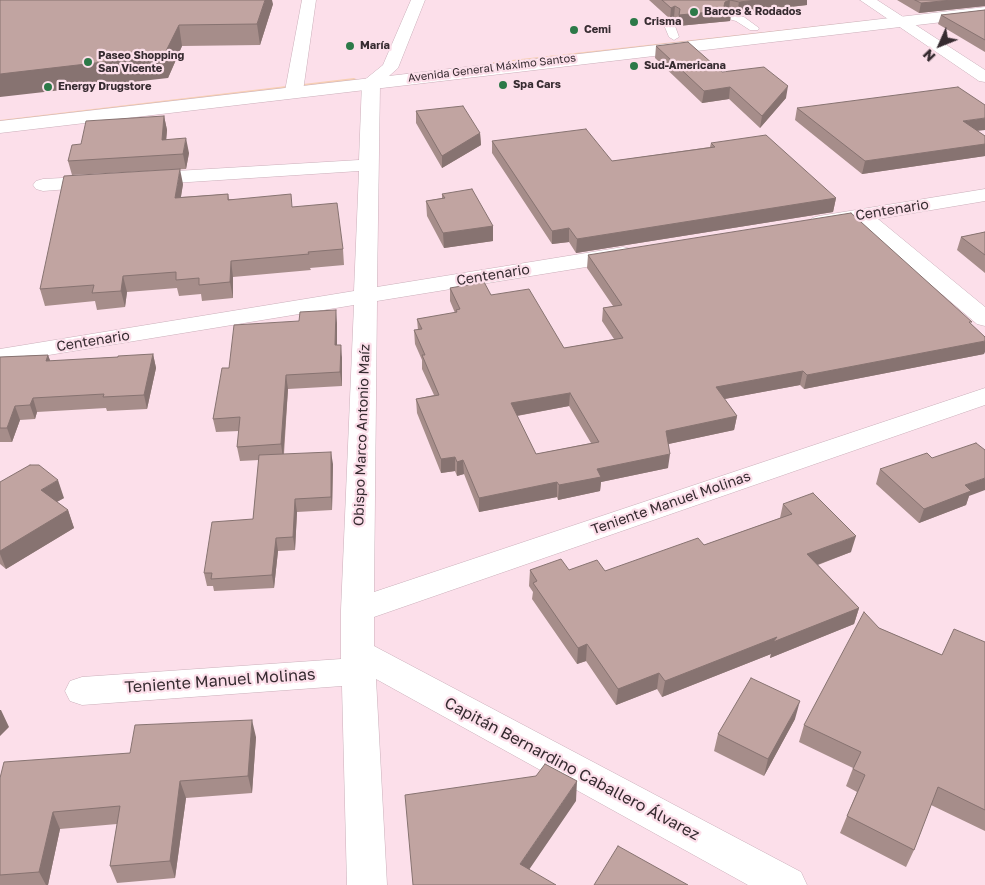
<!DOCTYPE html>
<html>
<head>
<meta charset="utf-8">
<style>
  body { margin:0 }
  #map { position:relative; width:985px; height:885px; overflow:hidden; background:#fcdfea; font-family:"Golos Text",sans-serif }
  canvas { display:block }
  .north { position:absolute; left:915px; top:20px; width:50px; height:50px; -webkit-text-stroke:4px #fcdfea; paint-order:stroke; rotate:226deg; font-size:14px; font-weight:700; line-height:20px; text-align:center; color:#362b30 }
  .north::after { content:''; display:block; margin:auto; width:18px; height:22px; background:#362b30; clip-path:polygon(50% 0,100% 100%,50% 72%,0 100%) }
</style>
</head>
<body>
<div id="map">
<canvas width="985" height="885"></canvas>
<div class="north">N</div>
</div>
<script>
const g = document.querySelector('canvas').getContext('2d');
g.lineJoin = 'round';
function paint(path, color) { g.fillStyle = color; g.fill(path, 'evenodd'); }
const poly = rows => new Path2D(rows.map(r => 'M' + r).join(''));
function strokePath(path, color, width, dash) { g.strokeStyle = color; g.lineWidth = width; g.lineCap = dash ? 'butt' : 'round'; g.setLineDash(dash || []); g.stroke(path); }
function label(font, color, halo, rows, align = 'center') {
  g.font = font + ' "Golos Text",sans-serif'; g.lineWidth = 4.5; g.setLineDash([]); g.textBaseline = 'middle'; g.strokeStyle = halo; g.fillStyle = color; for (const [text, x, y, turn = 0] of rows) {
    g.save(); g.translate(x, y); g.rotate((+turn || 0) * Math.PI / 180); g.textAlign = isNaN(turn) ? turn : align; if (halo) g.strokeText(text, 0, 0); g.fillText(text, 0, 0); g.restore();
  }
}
const green = poly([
  [872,20,876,21,480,66,494,62],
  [354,78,358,80,0,122,0,120]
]);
const service = poly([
  [729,13,744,17,759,28,758,30,750,30,736,21,725,18,724,16,725,14,729,13],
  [673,19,678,22,675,26,679,37,674,40,669,37,664,25,673,19]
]);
const minor = poly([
  [302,0,316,0,303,91,300,95,294,96,288,95,285,91,302,0],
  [411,0,425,0,398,68,380,84,377,287,623,247,631,249,634,254,631,259,623,261,377,301,374,592,985,388,985,405,374,617,374,646,801,872,807,885,748,885,376,679,387,885,347,885,342,686,82,705,70,701,65,691,70,681,82,677,341,659,341,610,354,305,0,363,0,349,354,291,359,171,143,185,136,183,133,179,136,175,143,173,359,160,362,82,383,65,411,0],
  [860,0,877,0,985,70,985,82,979,81,860,0],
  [101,176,108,178,111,182,108,186,43,191,36,189,33,185,36,181,43,179,101,176],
  [985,189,985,201,878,219,985,307,985,326,977,324,857,222,819,228,812,226,808,222,812,218,819,216,985,189]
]);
const primary = poly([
  [985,7,985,17,0,133,0,121,985,7]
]);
const wall = poly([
  [0,0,273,4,260,45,182,46,168,78],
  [649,0,807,0,807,5,737,13,731,12,730,21,678,26,678,20,674,17,670,19],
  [897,0,985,0,985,6,919,13],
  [985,10,985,52,938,24,941,15],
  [656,46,722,72,786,98,760,128,729,99,702,103,655,58],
  [797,108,977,131,985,136,985,156,862,174,795,120],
  [416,111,480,133,481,145,442,168,416,123],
  [164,116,167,130,166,140,189,153,186,169,72,175,68,161,81,144],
  [492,141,612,161,710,147,711,143,836,198,833,212,576,253,569,242,552,244,492,153],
  [183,184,181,197,228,194,229,199,293,207,343,249,344,265,310,268,311,270,233,277,233,298,202,301,201,294,179,296,177,288,127,292,125,307,97,310,95,301,45,306,40,289],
  [442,194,493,226,493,241,444,248,427,216,426,201,442,198],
  [985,232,985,273,957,250,961,237],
  [588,255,971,325,984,354,804,389,800,385,724,399,737,416,734,430,668,444,668,468,601,482,600,491,558,500,557,497,479,512,464,474,457,476,455,471,441,473,417,413,416,399,434,395,422,369,422,360,415,344,414,330,418,330,417,319,455,313,450,301,450,288,491,295,564,348,614,339,602,321,603,308,613,306,587,268],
  [569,406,591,443,536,454,517,416],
  [337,323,337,345,342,358,342,386,288,389,284,454,333,464,332,510,297,512,295,550,278,551,274,588,214,591,213,586,207,586,204,573,253,519,259,460,240,461,237,447,239,431,216,432,213,419,229,368],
  [153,354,156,368,147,409,107,411,106,408,37,412,35,419,20,420,12,442,0,442,0,357,48,355,50,361,118,357],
  [932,458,969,496,966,505,919,523,876,484,880,469],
  [0,482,64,498,57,502,68,510,74,528,6,569,0,564],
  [783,504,851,552,818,565,859,608,854,624,770,658,771,654,662,697,657,689,616,705,586,661,577,664,532,599,533,592,529,586,530,570,605,571,704,545,780,518],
  [879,628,942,655,985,642,985,831,931,805,914,850,906,867,840,833,847,816,857,792,846,786,853,768,799,742,804,725],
  [795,719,764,776,714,751,718,734],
  [256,737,252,793,186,798,175,878,117,883,110,866,117,824,60,829,48,885,0,885,0,778,130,753]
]);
const shadedWall = poly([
  [265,0,272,0,273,4,260,45,257,24],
  [730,0,729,10,732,10,730,21,678,26,679,15],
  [757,0,807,0,807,5,737,13,739,2],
  [952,0,985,0,985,6,919,13,921,3],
  [675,6,674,17,670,19,671,8],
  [179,25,182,46,168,78,0,97,0,74],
  [788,86,786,98,760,128,762,116],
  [730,87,729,99,702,103,704,91],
  [164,116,167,130,165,154,162,140],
  [985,118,985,130,960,133,963,121],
  [480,133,481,145,442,168,442,156],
  [186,138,189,153,186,169,183,154],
  [985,144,985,156,862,174,865,161],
  [180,169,183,184,178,213,175,198],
  [836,198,833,212,576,253,577,239],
  [493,226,493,241,444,248,443,233],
  [569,228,569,242,552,244,552,231],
  [231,261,233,277,233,298,230,282],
  [123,276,127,292,125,307,121,291],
  [336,310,337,323,337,358,335,345],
  [985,341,985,352,984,354,804,389,807,375],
  [341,345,342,358,342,386,340,372],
  [153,354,156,368,147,409,144,395],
  [48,355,53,368,46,361],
  [803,371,800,385,714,401,716,387],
  [286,375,288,389,283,458,281,444],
  [570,393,569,406,510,417,511,403],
  [33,398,37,412,35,419,30,405],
  [15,406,20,420,12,442,7,428],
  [737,416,734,430,664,445,666,431],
  [331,452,333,464,332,510,331,497],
  [670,454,668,468,601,482,600,491,558,500,559,485,597,469],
  [455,457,455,471,441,473,441,459],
  [463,460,464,474,457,476,457,462],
  [985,478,985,490,969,496,966,505,919,523,924,509,965,485],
  [58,480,64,498,47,507,41,490],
  [557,482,557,497,479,512,479,498],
  [295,499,297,512,295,550,293,537],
  [68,510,74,528,6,569,0,554,0,551],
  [856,536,851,552,803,570,807,554],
  [276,538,278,551,274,588,272,575],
  [859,608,854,624,770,658,771,654,662,697,665,681,777,637],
  [587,644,586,661,577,664,578,648],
  [659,673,657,689,616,705,618,689],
  [800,701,795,719,764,776,768,759],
  [0,710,1,710,9,727,0,736],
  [252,720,256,737,252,793,248,776],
  [180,781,186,798,175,878,170,861],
  [577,781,576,801,520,883,520,864],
  [53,812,60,829,48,885,46,885,39,872]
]);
const building = poly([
  [0,0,265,0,257,24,179,25,164,55,0,74,0,0],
  [662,0,757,0,739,2,730,0,725,2,724,6,732,10,679,15,680,9,675,6,671,8,662,0],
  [915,0,952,0,921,3,915,0],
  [985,10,985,40,941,15,985,10],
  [688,42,722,72,764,67,788,86,762,116,730,87,704,91,656,46,688,42],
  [958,87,985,105,985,118,963,121,985,136,985,144,865,161,797,108,958,87],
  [463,106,480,133,442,156,416,111,463,106],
  [164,116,162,140,186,138,183,154,68,161,72,145,81,144,86,121,164,116],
  [586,129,612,161,715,147,711,143,766,135,836,198,577,239,569,228,552,231,492,141,586,129],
  [180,169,175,198,228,194,228,200,291,194,292,207,337,203,343,249,308,252,309,254,231,261,230,282,199,285,199,278,176,280,176,272,123,276,121,291,92,293,94,285,40,289,64,176,180,169],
  [472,189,493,226,443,233,426,201,445,198,442,194,472,189],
  [851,213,972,322,969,322,985,337,985,341,807,375,803,371,716,387,737,416,666,431,670,454,597,469,601,477,559,485,557,482,479,498,463,460,457,462,455,457,441,459,416,399,439,395,422,355,425,355,414,330,422,329,417,319,457,312,456,310,460,309,450,288,484,282,491,295,529,289,564,348,623,338,603,308,622,305,588,255,851,213],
  [570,393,599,442,536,454,511,403,570,393],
  [985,232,985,255,961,237,985,232],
  [336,310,335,345,341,345,340,372,286,375,281,444,237,447,240,417,213,419,222,368,229,368,234,325,299,321,300,312,336,310],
  [153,354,144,395,103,397,104,394,33,398,30,405,15,406,7,428,0,428,0,357,48,355,46,361,118,357,118,356,153,354],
  [976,443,985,450,985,478,965,485,971,491,924,509,880,469,927,453,932,458,976,443],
  [331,452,331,497,295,499,293,537,276,538,272,575,211,579,212,573,204,573,212,522,253,519,259,455,331,452],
  [30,465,39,465,58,480,41,490,68,510,0,551,0,482,30,465],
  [813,493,856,536,807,554,859,608,773,642,777,637,665,681,659,673,618,689,587,644,578,648,533,583,537,581,530,570,561,559,569,570,597,560,605,571,698,538,704,545,792,514,783,504,813,493],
  [864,612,879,628,942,655,954,629,985,642,985,810,938,787,914,850,847,816,865,775,853,769,861,752,804,725,864,612],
  [751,678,800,701,768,759,718,734,751,678],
  [252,720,248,776,180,781,170,861,110,866,120,806,53,812,39,872,0,875,0,778,4,762,130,753,135,725,252,720],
  [545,764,577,781,520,864,556,885,413,885,405,795,536,776,545,764],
  [618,846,688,885,594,885,618,846]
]);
const markers = [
  [694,12,5,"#2c7948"],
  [634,22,5,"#2c7948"],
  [574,30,5,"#2c7948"],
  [350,46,5,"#2c7948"],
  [88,62,5,"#2c7948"],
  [634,66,5,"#2c7948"],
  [503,85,5,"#2c7948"],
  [48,87,5,"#2c7948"]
];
const farPoinames = [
  ["Barcos & Rodados",704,12],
  ["Crisma",644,22],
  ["Cemi",584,30],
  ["María",360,46],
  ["Paseo Shopping",98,56],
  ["San Vicente",98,69],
  ["Sud-Americana",644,66],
  ["Spa Cars",513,85],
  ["Energy Drugstore",58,87]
];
const farStreetnames = [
  ["Avenida General Máximo Santos",492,68,-7]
];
const streetNames = [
  ["Centenario",892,210,-9],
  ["Centenario",493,275,-9],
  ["Centenario",93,341,-9],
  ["Obispo Marco Antonio Maíz",362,435,-88],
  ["Teniente Manuel Molinas",671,503,-19]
];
const nearStreetnames = [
  ["Teniente Manuel Molinas",220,681,-4],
  ["Capitán Bernardino Caballero Álvarez",572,769,28]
];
paint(green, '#f7cfb3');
strokePath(service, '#cbafba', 1);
strokePath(minor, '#cbafba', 1);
strokePath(primary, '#cbafba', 1);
paint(service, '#fff');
paint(minor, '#fff');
paint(primary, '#fff');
paint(wall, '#a68d8a');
paint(shadedWall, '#877371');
paint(building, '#c1a4a1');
strokePath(building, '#877371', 1);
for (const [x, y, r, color] of markers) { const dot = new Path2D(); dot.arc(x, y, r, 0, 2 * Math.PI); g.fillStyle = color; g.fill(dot); strokePath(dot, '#fcdfea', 2); }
label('bold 11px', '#362b30', '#fcdfea', farPoinames, 'left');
label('11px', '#362b30', '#fcdfea', farStreetnames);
label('14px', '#362b30', '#fcdfea', streetNames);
label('16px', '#362b30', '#fcdfea', nearStreetnames);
</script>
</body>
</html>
